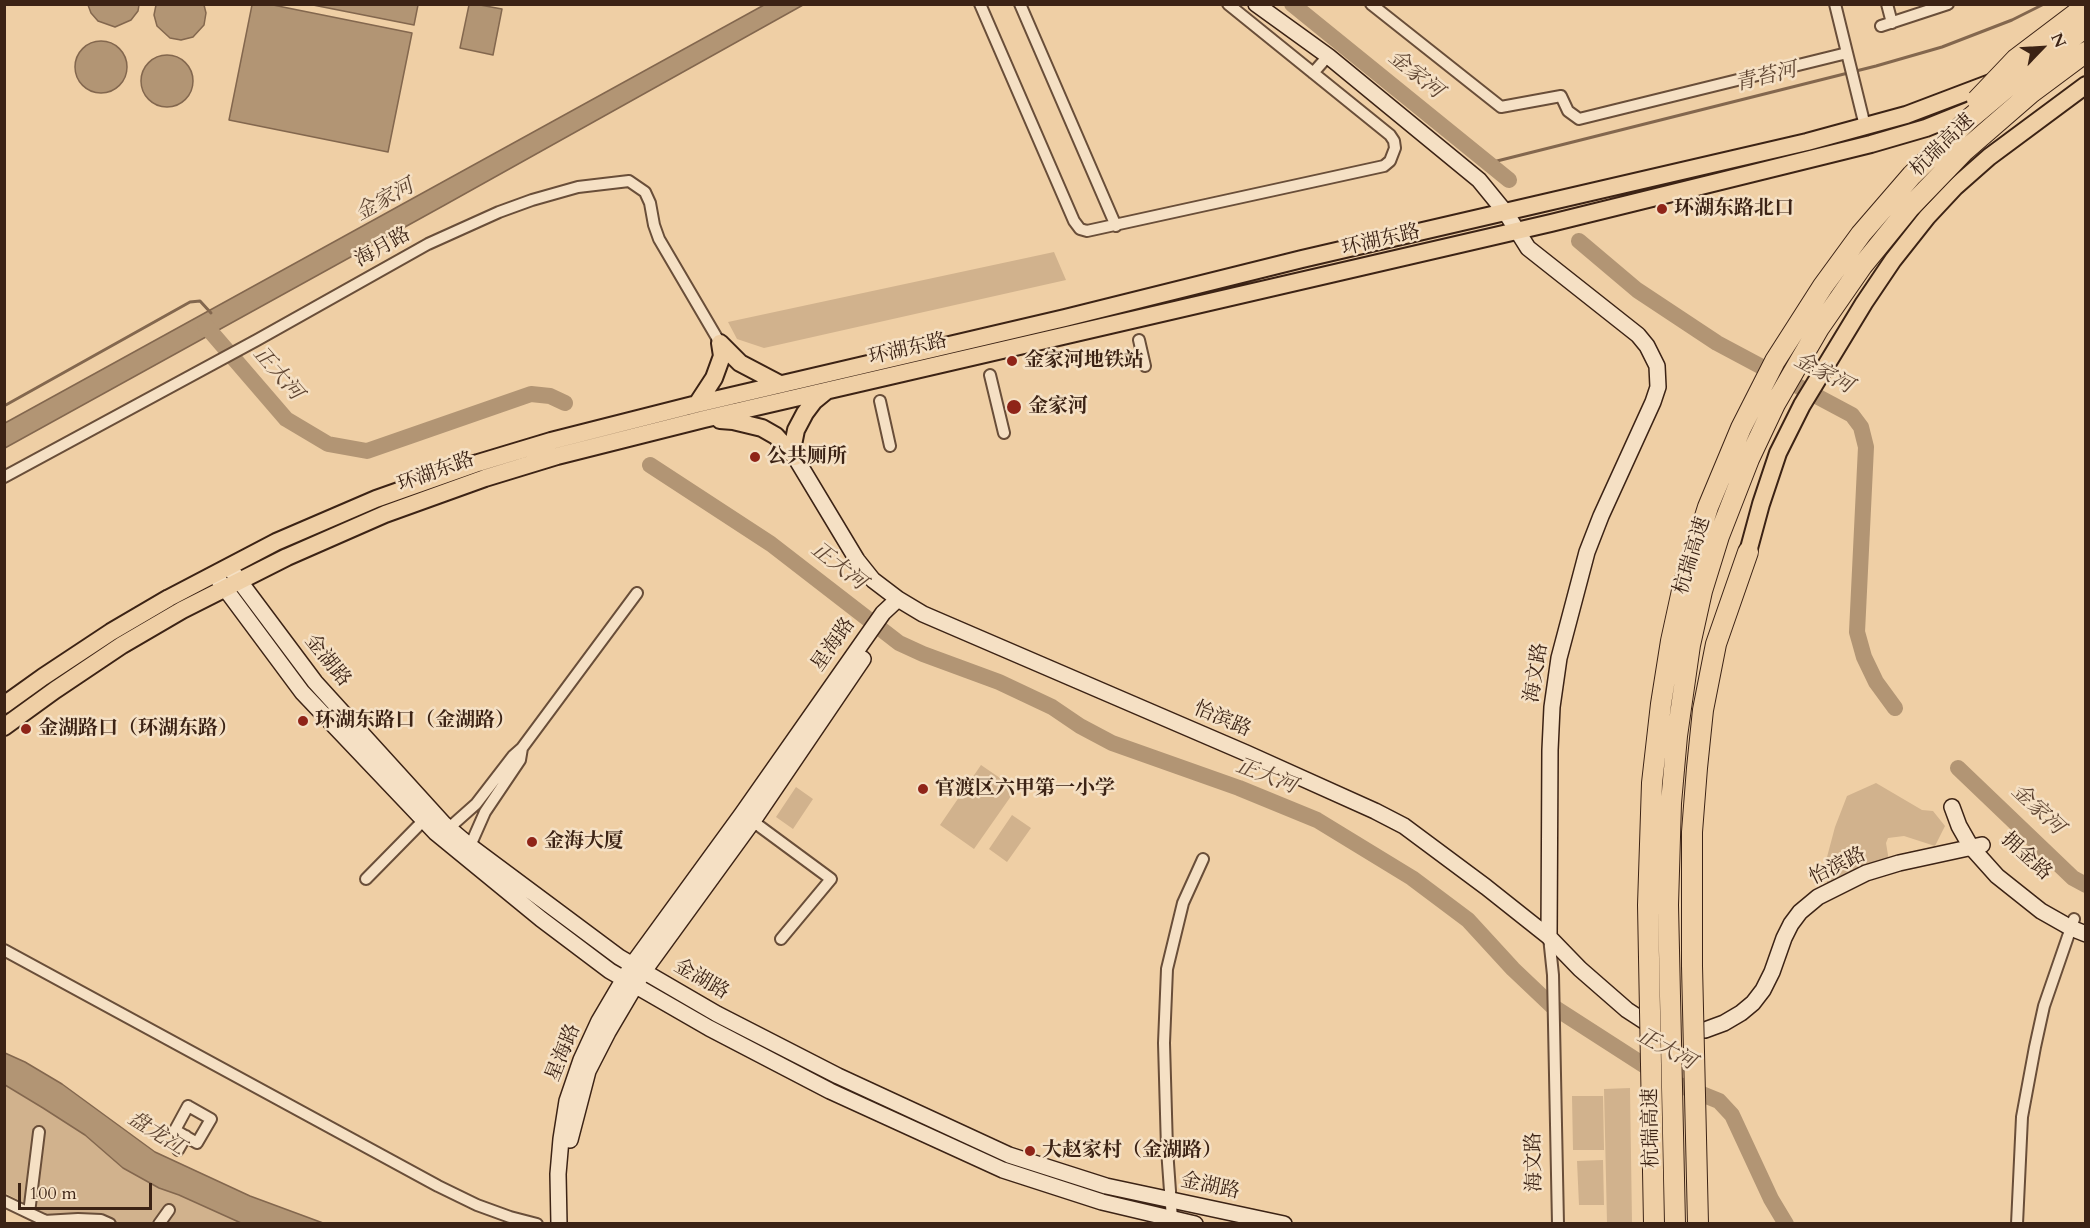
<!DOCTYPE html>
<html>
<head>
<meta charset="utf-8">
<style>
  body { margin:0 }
  #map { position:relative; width:2090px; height:1228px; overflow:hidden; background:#efcfa5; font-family:Cardo,serif }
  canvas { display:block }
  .frame { position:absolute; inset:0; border:6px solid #3c2315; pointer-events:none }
  .north { position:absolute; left:2012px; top:18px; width:60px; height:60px; -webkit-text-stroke:4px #f5e0c4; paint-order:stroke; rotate:65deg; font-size:16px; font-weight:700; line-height:24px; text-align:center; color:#3c2315 }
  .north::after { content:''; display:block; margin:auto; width:21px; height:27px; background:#3c2315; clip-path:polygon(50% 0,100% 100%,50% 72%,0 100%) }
  .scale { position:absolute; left:18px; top:1183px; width:134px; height:27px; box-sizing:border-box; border:3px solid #3c2315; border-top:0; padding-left:8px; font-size:18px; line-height:21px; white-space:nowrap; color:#3c2315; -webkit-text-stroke:4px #f5e0c4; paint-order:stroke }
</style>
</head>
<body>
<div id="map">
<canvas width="2090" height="1228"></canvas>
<div class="frame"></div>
<div class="north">N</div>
<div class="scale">100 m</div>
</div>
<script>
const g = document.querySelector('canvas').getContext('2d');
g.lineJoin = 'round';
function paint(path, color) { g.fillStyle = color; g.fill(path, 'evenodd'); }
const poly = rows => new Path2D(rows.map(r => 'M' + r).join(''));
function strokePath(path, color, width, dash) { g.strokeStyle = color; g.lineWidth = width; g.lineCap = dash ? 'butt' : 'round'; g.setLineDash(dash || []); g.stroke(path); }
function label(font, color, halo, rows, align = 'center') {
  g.font = font + ' Cardo,"Noto Serif SC",serif'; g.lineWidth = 5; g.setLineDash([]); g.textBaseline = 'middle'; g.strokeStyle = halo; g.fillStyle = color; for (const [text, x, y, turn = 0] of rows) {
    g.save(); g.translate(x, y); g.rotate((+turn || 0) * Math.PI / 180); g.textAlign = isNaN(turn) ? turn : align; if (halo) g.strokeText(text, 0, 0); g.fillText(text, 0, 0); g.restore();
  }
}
const green = poly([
  [1054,252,1066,280,764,348,737,339,728,322],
  [981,765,1016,789,974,849,940,825],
  [1876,783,1922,810,1933,811,1945,826,1935,846,1904,836,1888,838,1886,843,1889,861,1827,886,1827,857,1835,827,1847,796],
  [796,787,813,799,793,829,776,817],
  [1012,815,1031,828,1007,862,989,849],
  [4,1085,43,1108,85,1135,123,1168,159,1188,179,1195,241,1223,64,1223,5,1193],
  [1630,1088,1632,1223,1607,1223,1604,1089],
  [1572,1096,1603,1096,1604,1150,1573,1150],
  [1603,1160,1604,1205,1579,1205,1577,1161]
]);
const water = poly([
  [88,5,88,4,139,5,138,11,131,20,115,27,98,21,91,13,88,5],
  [156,5,204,5,206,13,204,25,193,37,181,40,170,38,157,26,154,15,156,5],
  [252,5,273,5,412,33,388,152,229,120,252,5],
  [313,5,418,4,418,5,414,25,313,5],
  [469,5,480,5,502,9,493,55,460,48,469,5],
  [764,5,803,5,443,206,5,448,5,423,764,5],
  '75 67a26 26 0 1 1 52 0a26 26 0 1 1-52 0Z',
  '141 81a26 26 0 1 1 52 0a26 26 0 1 1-52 0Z',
  [5,1053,25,1062,62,1084,155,1152,250,1196,323,1223,241,1223,179,1195,159,1188,123,1168,85,1135,43,1108,5,1085,5,1053]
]);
const stream = poly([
  [1489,163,1876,66,1942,47,2012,20,2044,4],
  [4,406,190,302,200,301,211,313]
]);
const river = poly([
  [1292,4,1509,180],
  [1579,241,1637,290,1717,343,1852,415,1861,427,1866,447,1857,632,1864,657,1876,682,1895,708],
  [205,325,286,419,328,444,367,451,531,394,550,396,565,403],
  [650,465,771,544,899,643,923,654,999,682,1052,707,1080,726,1112,743,1239,788,1317,820,1412,878,1468,920,1513,969,1552,1006,1667,1080,1719,1101,1732,1115,1771,1199,1786,1224],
  [1958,768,2073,878,2086,885]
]);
const street = poly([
  [980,4,1074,221,1080,229,1087,231,1384,166,1390,161,1395,148,1394,141,1390,135,1228,4],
  [1020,4,1116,226],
  [1371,4,1501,107,1561,96,1568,111,1579,119,1847,53],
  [1835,4,1865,126],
  [1887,4,1892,23],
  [1881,26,1948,4],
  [1313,73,1328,56],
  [1139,340,1145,366],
  [990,375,1004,433],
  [880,401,890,446],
  [4,477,257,340,428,244,499,212,532,200,578,187,629,181,645,192,650,203,654,225,659,239,720,343],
  [747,817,831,879,781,939],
  [449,828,476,804,513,756,522,748,637,593],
  [470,846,485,812,520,760,522,748],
  [366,879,424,820],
  [1549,937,1553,975,1558,1224],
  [4,950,438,1186,477,1205,510,1217,537,1224],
  [188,1106,211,1119,197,1143,175,1130,188,1106],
  [178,1150,186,1136],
  [4,1201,50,1223],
  [29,1213,39,1132],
  [1172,1219,1167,1149,1164,1043,1167,969,1183,903,1203,859],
  [44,1221,78,1219,101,1220,110,1224],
  [159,1224,169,1210],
  [2017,1224,2022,1117,2035,1047,2044,1006,2074,919]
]);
const secondary = poly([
  [1256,4,1328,56,1479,180,1506,213,1528,248,1638,335,1647,346,1657,366,1658,387,1653,402,1601,516,1587,552,1559,658,1552,707,1550,750,1549,937],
  [795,457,857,560,873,580,898,599,923,614,1246,753,1375,811,1404,826,1486,887,1549,937,1580,969,1627,1010,1647,1023],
  [229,567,315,682,444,824,470,846,619,957,717,1014,838,1076,1009,1155,1106,1186,1284,1224],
  [218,579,302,692,436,833,541,919,610,971,709,1028,830,1091,1003,1170,1102,1202,1195,1224],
  [1952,807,1959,826,1971,847,1997,876,2041,911,2071,928,2086,934],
  [1705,1030,1724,1023,1741,1013,1753,1003,1763,990,1772,972,1784,938,1791,924,1800,912,1818,897,1866,873,1899,863,1982,845],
  [570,1140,588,1071,608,1032,644,971,753,821,863,659],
  [559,1224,558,1174,561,1139,567,1101,581,1060,599,1021,632,965,742,814,883,613,898,599]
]);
const primary = poly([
  [697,404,714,378,722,356,720,343,740,363,780,384],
  [720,420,733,421,762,428,776,436,795,457,793,445,796,430,805,413,814,401,825,392],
  [1748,552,1761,504,1778,453,1802,405,1864,303,1893,260,1927,217,1955,187,1989,157,2086,85],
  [4,705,43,677,111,632,169,598,276,542,376,499,478,463,551,441,697,404,1065,318,1302,259,1807,142,1906,115,1993,82],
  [4,727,55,690,122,645,182,610,287,557,385,514,485,478,557,456,704,419,1551,223,1871,144,1926,128,2038,83]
]);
const highway = poly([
  [1692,966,1692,832,1697,768,1703,710,1716,644,1748,552]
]);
const highwayBridge = poly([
  [1977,100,2016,59,2086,6],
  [1692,966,1698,1224],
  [1654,1224,1648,905,1652,783,1661,704,1671,641,1683,586,1708,507,1741,428,1775,361,1823,286,1861,234,1912,175,1968,120,2018,78,2086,27],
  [1675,1224,1668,905,1671,803,1677,736,1690,645,1702,591,1719,536,1749,459,1775,404,1819,328,1862,266,1910,207,1963,152,2031,93,2086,52]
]);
const markers = [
  [1662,209,6,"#8f2418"],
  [1012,361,6,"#8f2418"],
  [1014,407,8,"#8f2418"],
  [755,457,6,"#8f2418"],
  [303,721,6,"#8f2418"],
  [26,729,6,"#8f2418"],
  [923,789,6,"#8f2418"],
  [532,842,6,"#8f2418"],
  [1030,1151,6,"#8f2418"]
];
const streetNames = [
  ["杭瑞高速",1943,146,-44],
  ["环湖东路",1381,241,-13],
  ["海月路",383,248,-29],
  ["环湖东路",908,350,-13],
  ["环湖东路",436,473,-20],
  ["杭瑞高速",1693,556,-73],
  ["星海路",834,645,-55],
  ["金湖路",327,661,51],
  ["海文路",1537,673,-81],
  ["怡滨路",1222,720,23],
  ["拥金路",2026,857,42],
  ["怡滨路",1838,867,-26],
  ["金湖路",701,980,30],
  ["星海路",564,1053,-68],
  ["杭瑞高速",1652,1128,-91],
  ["海文路",1535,1162,-91],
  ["金湖路",1210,1187,12]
];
const poiNames = [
  ["环湖东路北口",1674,209],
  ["金家河地铁站",1024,361],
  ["金家河",1028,407],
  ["公共厕所",767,457],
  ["环湖东路口（金湖路）",315,721],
  ["金湖路口（环湖东路）",38,729],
  ["官渡区六甲第一小学",935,789],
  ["金海大厦",544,842],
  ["大赵家村（金湖路）",1042,1151]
];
const waterNames = [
  ["金家河",1415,75,39],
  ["青苔河",1766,78,-14],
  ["金家河",385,201,-29],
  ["正大河",277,374,49],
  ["金家河",1823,374,28],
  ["正大河",838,567,38],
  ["正大河",1266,777,21],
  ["金家河",2037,810,43],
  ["正大河",1666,1050,29],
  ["盘龙江",156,1134,32]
];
paint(green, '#d1b28d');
paint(water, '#b29574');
strokePath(water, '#83674e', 1.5);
strokePath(stream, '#83674e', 3);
strokePath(river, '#b29574', 16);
strokePath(street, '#694e39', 14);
strokePath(secondary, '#3c2315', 18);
strokePath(primary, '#3c2315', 20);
strokePath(highway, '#3c2315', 22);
strokePath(street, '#f5e0c4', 10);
strokePath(secondary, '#f5e0c4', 15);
strokePath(primary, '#efcfa5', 16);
strokePath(highway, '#efcfa5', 20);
strokePath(highwayBridge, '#3c2315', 22, []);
strokePath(highwayBridge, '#efcfa5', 20);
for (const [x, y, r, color] of markers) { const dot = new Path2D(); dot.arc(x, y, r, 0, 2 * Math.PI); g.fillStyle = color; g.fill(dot); strokePath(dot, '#f5e0c4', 2); }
label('20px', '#3c2315', '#f5e0c4', streetNames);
label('bold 20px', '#3c2315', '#f5e0c4', poiNames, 'left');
label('italic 21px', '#5f4532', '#f5e0c4', waterNames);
</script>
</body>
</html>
